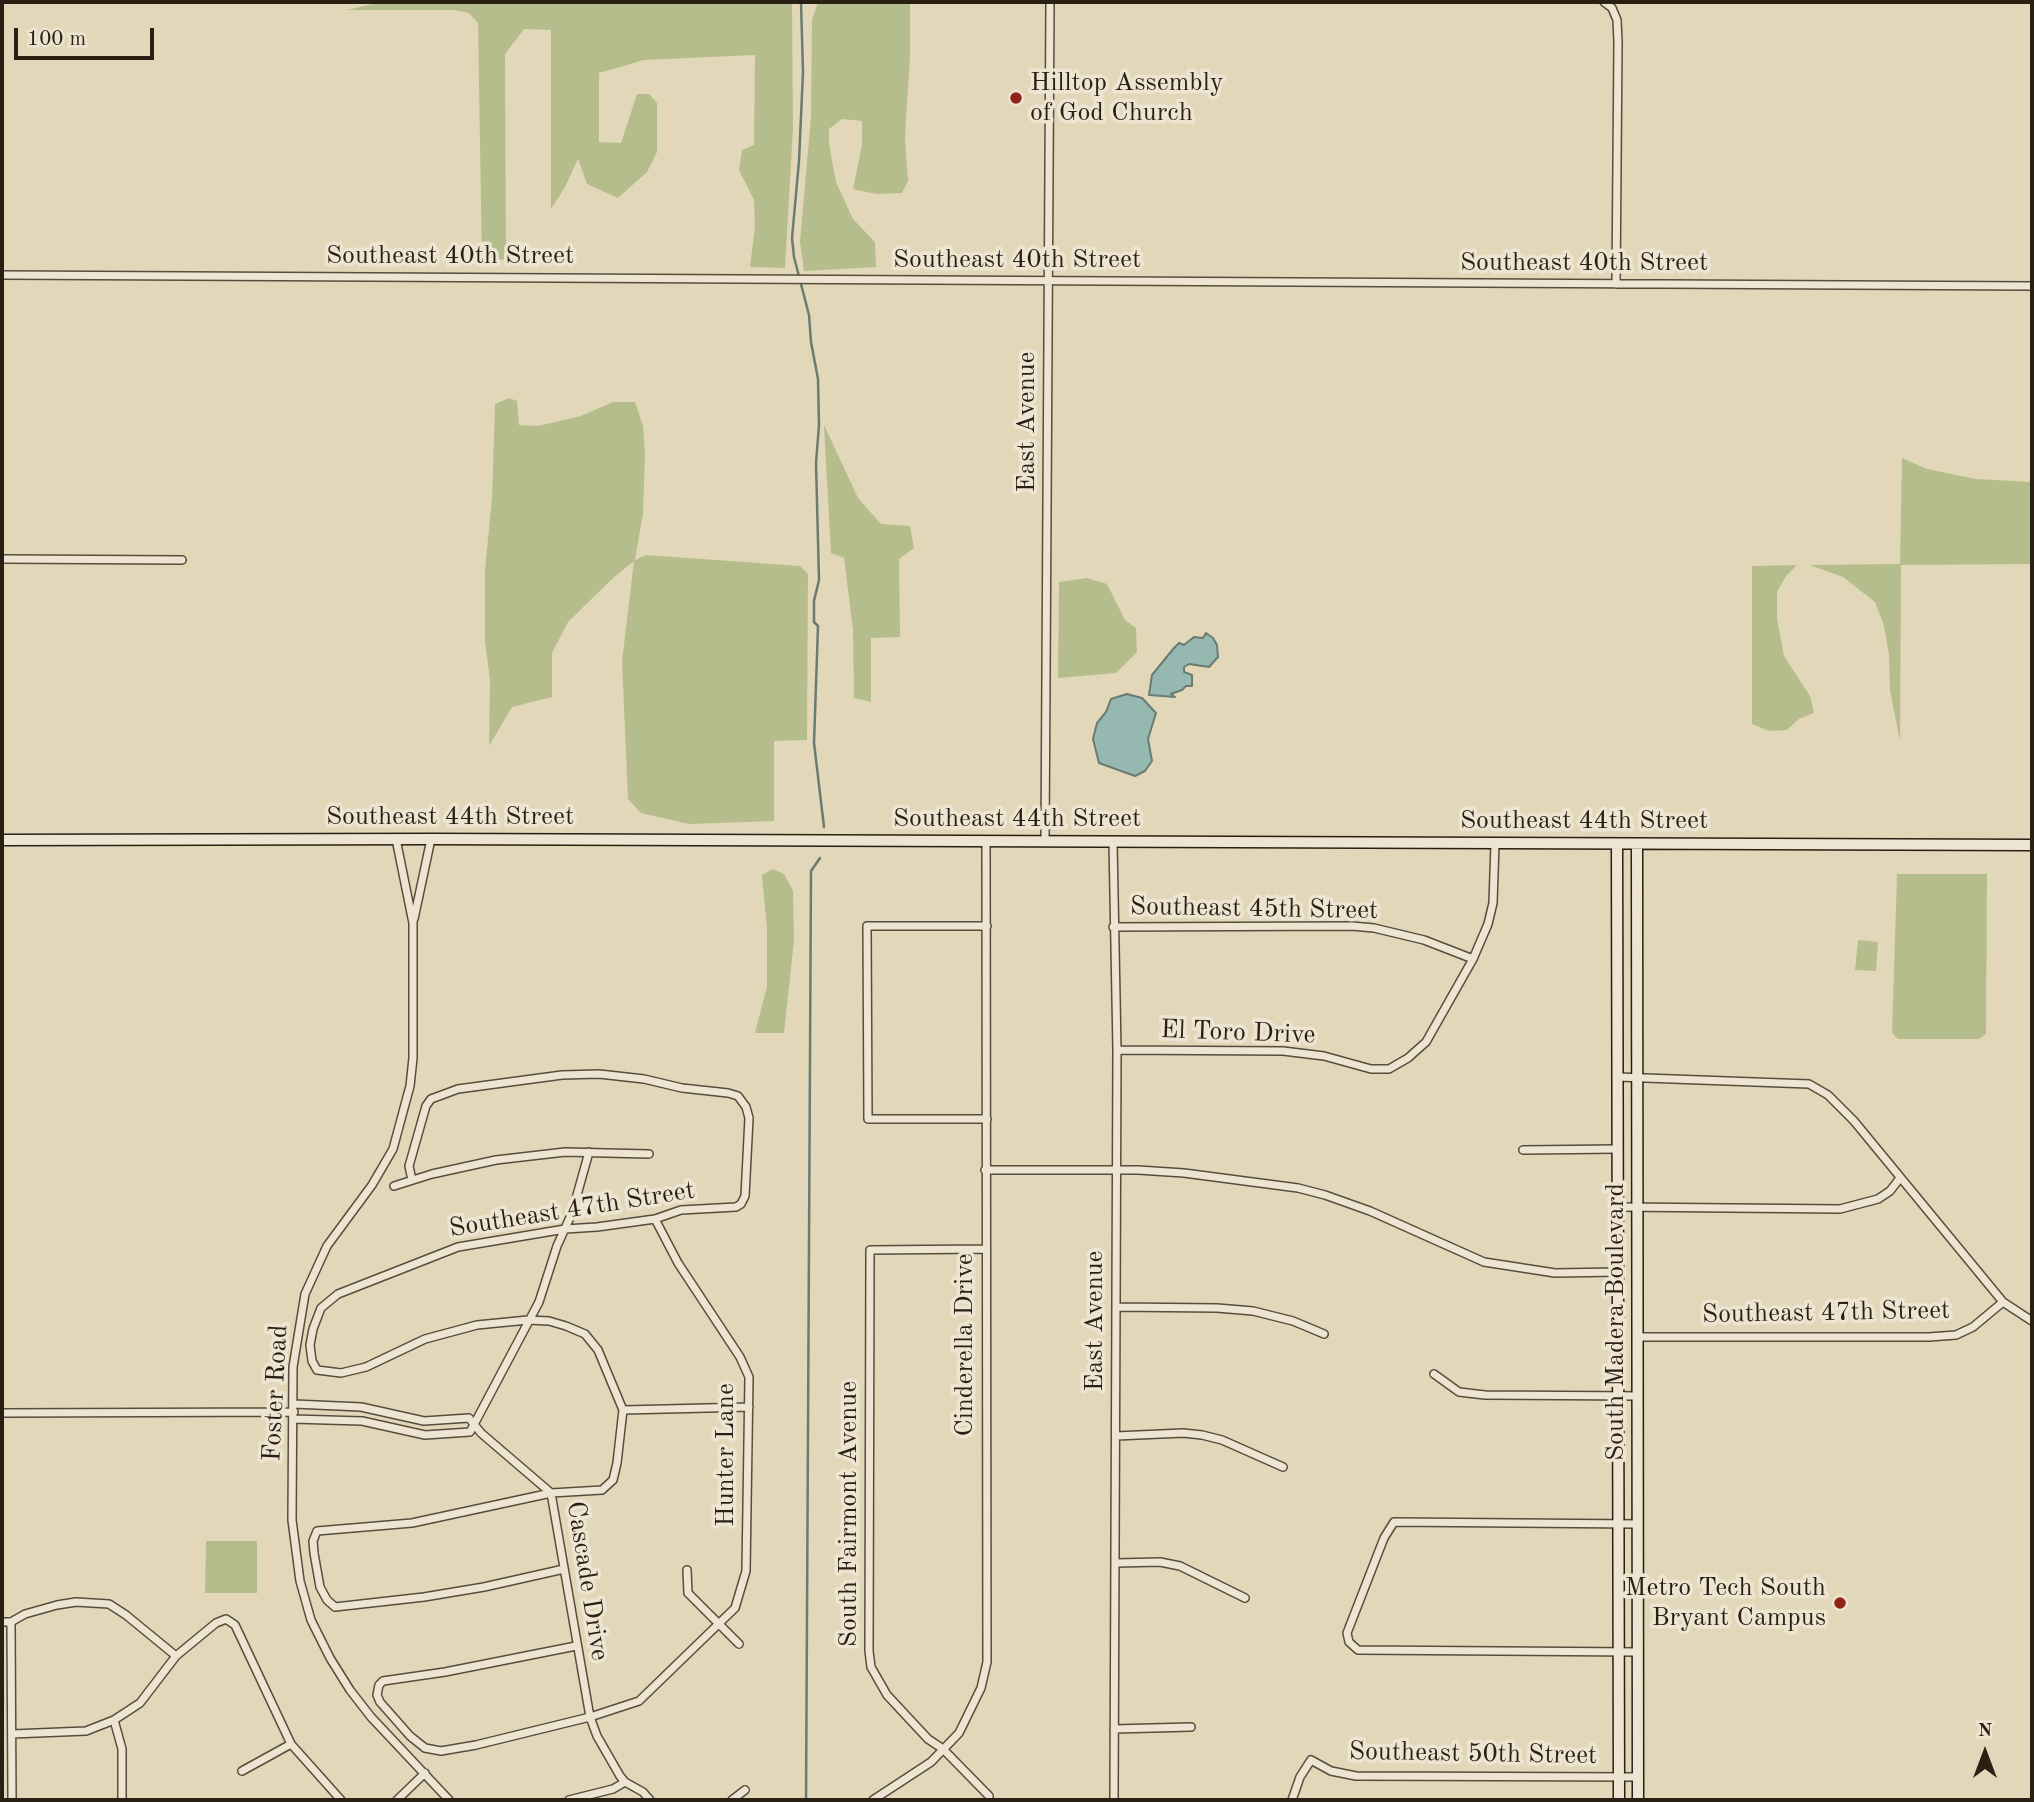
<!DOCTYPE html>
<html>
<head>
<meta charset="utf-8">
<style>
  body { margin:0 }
  #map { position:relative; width:2034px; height:1802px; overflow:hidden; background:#e3d7b9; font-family:"Old Standard TT",serif }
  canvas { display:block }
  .frame { position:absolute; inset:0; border:4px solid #291f12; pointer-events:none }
  .north { position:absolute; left:1950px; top:1718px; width:70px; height:70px; -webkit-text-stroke:5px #ede5d2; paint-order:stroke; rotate:0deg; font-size:19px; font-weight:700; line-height:28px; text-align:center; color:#291f12 }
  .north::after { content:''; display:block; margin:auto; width:24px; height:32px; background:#291f12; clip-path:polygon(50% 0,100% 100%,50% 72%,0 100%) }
  .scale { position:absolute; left:14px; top:28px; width:140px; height:32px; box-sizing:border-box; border:4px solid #291f12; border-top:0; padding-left:9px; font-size:21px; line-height:24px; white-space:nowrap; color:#291f12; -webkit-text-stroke:5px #ede5d2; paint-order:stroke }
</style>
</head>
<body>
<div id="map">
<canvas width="2034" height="1802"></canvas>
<div class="frame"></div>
<div class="north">N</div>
<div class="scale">100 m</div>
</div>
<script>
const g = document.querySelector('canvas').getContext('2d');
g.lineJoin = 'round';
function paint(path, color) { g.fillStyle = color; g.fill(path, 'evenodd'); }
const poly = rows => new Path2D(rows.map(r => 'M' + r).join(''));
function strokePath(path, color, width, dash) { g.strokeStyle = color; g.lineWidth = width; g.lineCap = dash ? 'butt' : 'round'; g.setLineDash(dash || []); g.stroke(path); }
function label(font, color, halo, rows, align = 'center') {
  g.font = font + ' "Old Standard TT",serif'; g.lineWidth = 7; g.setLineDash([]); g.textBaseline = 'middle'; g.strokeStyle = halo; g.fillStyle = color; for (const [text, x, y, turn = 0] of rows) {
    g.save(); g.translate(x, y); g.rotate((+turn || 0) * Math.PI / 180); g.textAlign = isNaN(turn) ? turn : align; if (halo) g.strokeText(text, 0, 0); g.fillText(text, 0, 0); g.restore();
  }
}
const green = poly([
  [381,2,792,2,793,128,785,268,750,267,755,227,754,200,739,170,742,150,754,145,755,55,644,60,599,73,599,142,621,143,637,94,649,94,657,103,657,152,647,172,618,198,587,184,578,159,565,187,551,209,551,30,524,29,505,54,506,259,482,261,478,23,469,13,454,10,347,10],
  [818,2,910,2,910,54,905,137,908,181,902,193,876,194,853,189,862,144,862,121,842,119,829,129,829,144,836,182,853,219,875,242,876,267,804,271,800,242,811,117,812,20],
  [509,398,517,401,519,425,538,426,581,416,613,402,635,402,643,426,645,453,643,513,635,560,646,555,800,566,808,574,807,740,774,741,774,821,689,824,641,813,628,799,622,661,634,561,612,579,568,622,552,653,552,697,512,707,489,746,490,680,485,642,485,570,492,498,495,404],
  [824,425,858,498,881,524,910,526,914,548,899,559,900,637,871,638,871,702,854,698,853,630,844,558,831,553],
  [1902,458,1927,469,1976,479,2032,482,2032,564,1901,565,1900,741,1890,690,1889,655,1884,626,1875,602,1843,577,1810,565,1900,564],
  [1797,565,1786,576,1777,592,1777,619,1784,656,1810,696,1814,713,1799,719,1787,730,1769,731,1752,724,1752,566],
  [1087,578,1107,584,1125,620,1136,628,1137,652,1116,673,1058,678,1059,582],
  [773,869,784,874,793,891,794,940,784,1033,755,1033,767,986,767,929,762,875],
  [1897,874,1987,874,1986,1034,1979,1039,1898,1039,1892,1033],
  [1858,940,1878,942,1876,971,1855,970],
  [206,1541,257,1541,257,1593,205,1593]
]);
const water = poly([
  [1206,633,1213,638,1217,645,1218,657,1209,667,1189,664,1184,667,1184,672,1192,675,1192,686,1186,686,1182,690,1171,694,1175,697,1149,695,1152,675,1174,648,1179,643,1184,645,1194,637,1203,638,1206,633],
  [1127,694,1142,698,1156,713,1148,739,1152,761,1145,771,1135,776,1099,763,1093,739,1097,723,1106,712,1111,699,1127,694]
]);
const stream = poly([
  [801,2,803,72,799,161,792,238,794,257,809,315,811,342,818,379,819,425,816,463,819,580,814,601,814,622,818,626,814,743,824,827],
  [806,1800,811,871,820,858]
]);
const street = poly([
  [1604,2,1612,8,1617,20,1618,42,1616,284],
  [2,275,2032,286],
  [2,559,182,560],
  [396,839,413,923,413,1058,410,1086,393,1149,372,1185,327,1246,305,1294,293,1367,292,1520,300,1581,311,1620,330,1658,350,1690,371,1717,449,1800],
  [1045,842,1050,2],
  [1113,842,1117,1050,1114,1800],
  [414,919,431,839],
  [987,926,867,926,868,1119,987,1119],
  [1113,927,1352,926,1374,928,1424,940,1473,959],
  [1117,1050,1283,1051,1324,1056,1371,1069,1389,1069,1408,1058,1426,1042,1473,959,1488,924,1493,903,1495,844],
  [1618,1077,1809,1084,1828,1095,1854,1121,2003,1302,2032,1321],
  [1523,1150,1618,1149],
  [985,1170,1138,1170,1184,1173,1298,1188,1325,1195,1370,1211,1484,1262,1555,1273,1618,1272],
  [412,1180,409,1166,426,1106,431,1099,458,1089,562,1075,599,1074,644,1079,682,1088,728,1093,738,1096,746,1107,749,1118,745,1196,741,1204,736,1207,681,1210,655,1219,597,1227,565,1229,458,1247,338,1294,321,1308,313,1329,310,1345,312,1361,317,1370,341,1373,366,1367,425,1339,477,1325,528,1320,549,1321,566,1326,585,1334,598,1350,623,1410,617,1463,613,1480,602,1490,551,1493,412,1523,317,1531,313,1541,314,1553,320,1587,327,1600,335,1607,424,1597,484,1587,564,1569],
  [394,1186,432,1174,496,1160,565,1152,649,1154],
  [1619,1207,1840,1209,1878,1199,1890,1191,1900,1178],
  [985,1249,870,1250,869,1651,871,1667,887,1695,928,1739,943,1749,989,1796],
  [1116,1307,1217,1308,1253,1311,1293,1321,1324,1334],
  [1639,1337,1929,1337,1956,1335,1973,1327,2003,1302],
  [1434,1374,1459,1392,1485,1395,1638,1396],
  [294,1404,361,1407,424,1421,469,1418,481,1433,551,1493,590,1717,597,1736,620,1776,625,1782,643,1792,650,1800],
  [623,1410,749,1407],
  [2,1413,294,1412],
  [293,1419,362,1421,425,1435,470,1432,539,1302,557,1246,572,1213,589,1152],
  [1116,1436,1183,1433,1202,1435,1222,1440,1283,1467],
  [1116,1563,1160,1562,1180,1566,1245,1598],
  [687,1570,688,1593,739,1644],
  [2,1622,11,1622,25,1614,57,1605,76,1602,109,1604,126,1615,176,1656],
  [11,1622,12,1800],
  [576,1646,445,1672,383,1681,379,1685,377,1695,380,1702,410,1736,425,1748,441,1751,476,1745,590,1717,639,1701,735,1608,746,1571,749,1377,740,1357,678,1263,655,1219],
  [1638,1652,1358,1650,1349,1642,1347,1633,1384,1538,1394,1522,1638,1524],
  [114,1720,122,1749,122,1800],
  [1114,1729,1191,1727],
  [12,1734,86,1731,114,1720,140,1703,176,1656,216,1623,226,1619,235,1625,291,1744,341,1800],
  [242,1771,291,1744],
  [397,1800,425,1773],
  [569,1800,613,1789,625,1782],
  [732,1800,745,1790],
  [873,1800,931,1762,959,1733,981,1688,987,1662,986,842],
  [1292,1800,1300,1777,1311,1760,1331,1771,1356,1776,1638,1777]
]);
const secondary = poly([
  [2,840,431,839,2032,845],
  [1617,844,1619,1800],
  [1637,844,1638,1800]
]);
const markers = [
  [1016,98,7,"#8f2418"],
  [1840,1603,7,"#8f2418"]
];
const poiNames = [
  ["Hilltop Assembly",1030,83],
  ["of God Church",1030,113],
  ["Metro Tech South",1826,1588,"right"],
  ["Bryant Campus",1826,1618,"right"]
];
const streetNames = [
  ["Southeast 40th Street",450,256],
  ["Southeast 40th Street",1017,260],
  ["Southeast 40th Street",1584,263],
  ["East Avenue",1027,422,-90],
  ["Southeast 44th Street",450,817],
  ["Southeast 44th Street",1017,819],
  ["Southeast 44th Street",1584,821],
  ["Southeast 45th Street",1254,909,1],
  ["El Toro Drive",1238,1033,2],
  ["Southeast 47th Street",572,1210,-9],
  ["Southeast 47th Street",1826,1313,-1],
  ["East Avenue",1095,1321,-90],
  ["South Madera Boulevard",1616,1322,-90],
  ["Cinderella Drive",965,1345,-90],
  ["Foster Road",276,1393,-87],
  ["Hunter Lane",726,1455,-90],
  ["South Fairmont Avenue",849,1514,-90],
  ["Cascade Drive",587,1581,81],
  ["Southeast 50th Street",1473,1754,1]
];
paint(green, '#b6bd8d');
paint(water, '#95b9b1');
strokePath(water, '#6a7b71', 2);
strokePath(stream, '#6a7b71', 2.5);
strokePath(street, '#584d3c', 10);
strokePath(secondary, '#291f12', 13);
strokePath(street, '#ede5d2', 7);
strokePath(secondary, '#ede5d2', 10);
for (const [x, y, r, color] of markers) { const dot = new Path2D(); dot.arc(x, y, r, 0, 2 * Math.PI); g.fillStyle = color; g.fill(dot); strokePath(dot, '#ede5d2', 2.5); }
label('26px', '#291f12', '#ede5d2', poiNames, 'left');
label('26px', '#291f12', '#ede5d2', streetNames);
</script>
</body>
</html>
